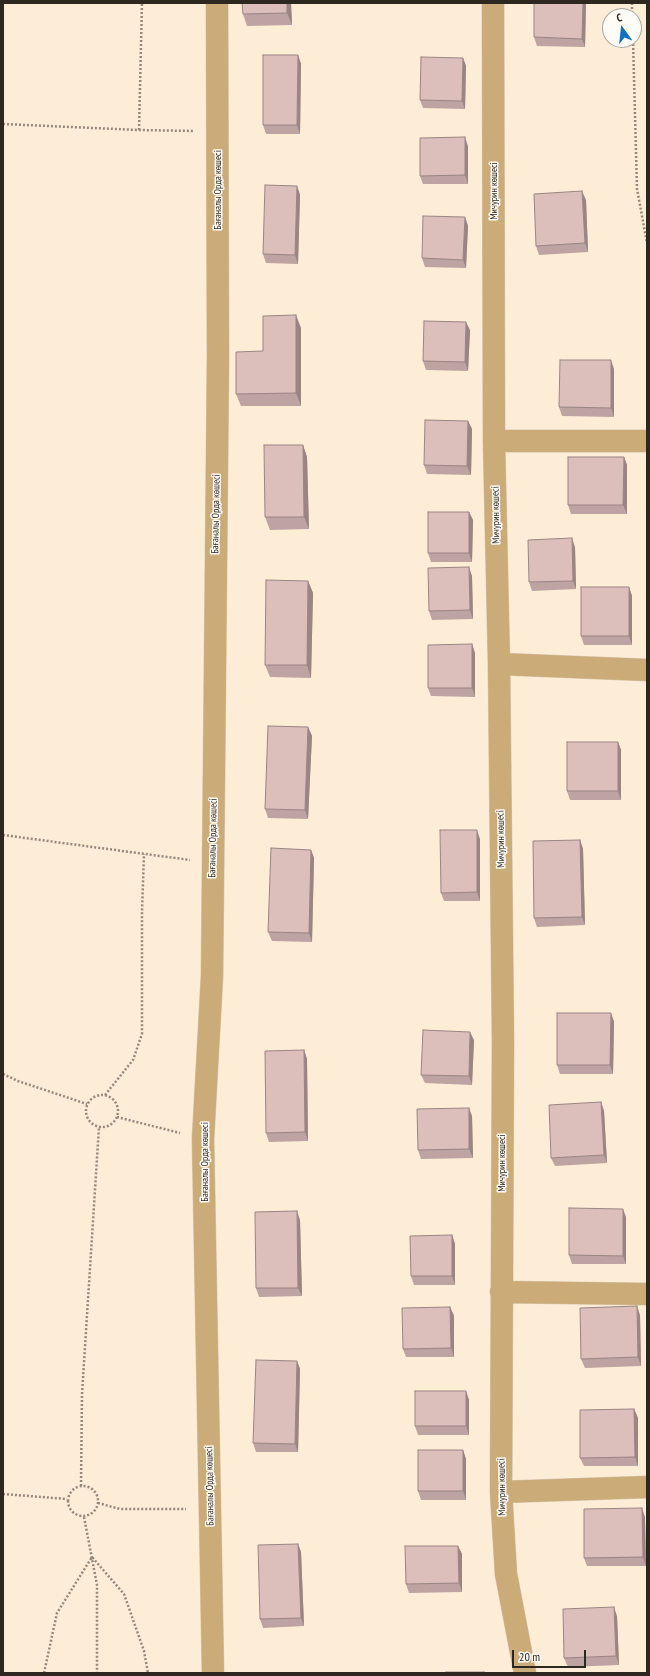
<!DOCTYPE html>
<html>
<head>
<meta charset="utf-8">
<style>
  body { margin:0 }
  #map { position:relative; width:650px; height:1676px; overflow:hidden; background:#fdecd6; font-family:"PT Sans Narrow",sans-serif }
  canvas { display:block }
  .frame { position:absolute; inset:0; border:4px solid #2e271f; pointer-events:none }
  .north { position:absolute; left:602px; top:8px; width:40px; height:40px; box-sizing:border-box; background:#fffcf7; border:1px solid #aba7a1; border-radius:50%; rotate:345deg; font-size:11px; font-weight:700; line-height:16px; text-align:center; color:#2e271f }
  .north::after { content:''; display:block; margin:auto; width:14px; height:18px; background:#0c72bd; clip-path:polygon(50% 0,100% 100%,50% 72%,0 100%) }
  .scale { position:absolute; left:512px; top:1650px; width:74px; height:18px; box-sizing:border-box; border:2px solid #2e271f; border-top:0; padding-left:5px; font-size:12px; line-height:14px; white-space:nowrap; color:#2e271f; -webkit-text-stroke:3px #fffcf7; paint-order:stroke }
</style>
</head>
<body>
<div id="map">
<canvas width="650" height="1676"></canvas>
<div class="frame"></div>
<div class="north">С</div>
<div class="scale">20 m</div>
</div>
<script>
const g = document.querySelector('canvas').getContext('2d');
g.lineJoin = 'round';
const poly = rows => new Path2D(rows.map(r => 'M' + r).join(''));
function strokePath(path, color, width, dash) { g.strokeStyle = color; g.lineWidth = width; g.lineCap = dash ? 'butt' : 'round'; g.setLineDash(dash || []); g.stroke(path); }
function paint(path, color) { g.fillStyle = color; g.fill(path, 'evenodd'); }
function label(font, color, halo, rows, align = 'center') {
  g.font = font + ' "PT Sans Narrow",sans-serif'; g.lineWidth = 3; g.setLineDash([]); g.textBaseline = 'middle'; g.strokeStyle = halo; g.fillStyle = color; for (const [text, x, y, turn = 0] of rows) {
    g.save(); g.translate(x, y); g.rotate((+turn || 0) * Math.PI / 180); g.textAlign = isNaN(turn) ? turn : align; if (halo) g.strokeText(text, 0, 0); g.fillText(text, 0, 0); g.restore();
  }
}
const path = poly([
  [632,3,632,16],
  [633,40,637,189,647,243],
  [3,124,139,130,194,131],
  [139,130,142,3],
  [3,835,190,860],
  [3,1074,18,1081,87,1104],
  [105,1095,133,1060,142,1034,142,912,144,854],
  '86 1111a16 16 0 1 1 32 0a16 16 0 1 1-32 0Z',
  [117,1117,180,1133],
  '68 1501a15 15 0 1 1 30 0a15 15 0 1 1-30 0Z',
  [81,1486,82,1394,99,1127],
  [3,1494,67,1499],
  [98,1503,120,1509,186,1509],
  [84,1517,97,1585,97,1673],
  [44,1673,57,1613,92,1557,124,1594,144,1651,148,1673]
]);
const minor = poly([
  [493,3,494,441,499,664,503,1043,501,1492,506,1574,525,1673],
  [494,441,647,441],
  [499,664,647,670],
  [501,1292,647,1294],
  [501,1492,647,1487],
  [213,1673,203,1139,212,976,218,358,217,3]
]);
const wall = poly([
  [242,3,291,3,292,25,247,26,243,14],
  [534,3,586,3,585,47,537,46,534,37],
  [298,55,301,64,300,134,266,134,263,125],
  [463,58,466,66,465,109,423,108,420,100],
  [468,146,468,184,423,184,420,176],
  [297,186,300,195,298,264,266,263,263,254],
  [586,200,588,252,539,255,536,246],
  [465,217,468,226,466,268,425,267,422,258],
  [301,328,301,406,241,406,236,394,263,351],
  [470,330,468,371,426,370,423,361],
  [614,369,614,417,562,416,559,407],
  [468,421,472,429,471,475,427,474,424,465],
  [303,445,307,457,309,529,270,530,265,517],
  [624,457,627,465,627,514,571,514,568,505],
  [469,512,473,520,472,562,431,562,428,553],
  [575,547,576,589,532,591,529,582],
  [472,576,473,619,432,620,429,611],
  [308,581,313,593,311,678,270,677,265,665],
  [629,587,632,596,632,645,584,645,581,636],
  [472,644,475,653,475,697,431,696,428,688],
  [308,727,312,736,308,819,268,818,265,809],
  [618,742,621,750,621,800,570,800,567,791],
  [480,839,480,901,444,901,441,893],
  [580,840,583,849,585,925,537,927,534,918],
  [311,850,314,858,312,942,272,941,268,932],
  [611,1013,614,1022,613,1074,560,1074,557,1065],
  [474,1040,472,1085,425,1083,421,1075],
  [304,1050,307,1059,308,1141,269,1142,266,1133],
  [601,1102,604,1111,607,1163,555,1166,551,1158],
  [472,1116,473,1158,421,1159,418,1150],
  [626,1217,626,1264,572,1264,569,1255],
  [300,1220,302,1296,259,1297,256,1288],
  [452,1235,455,1244,455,1285,414,1285,411,1276],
  [450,1307,454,1316,454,1357,406,1357,403,1349],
  [640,1315,641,1366,585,1368,581,1359],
  [297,1361,300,1369,298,1452,256,1452,253,1443],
  [466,1391,469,1400,469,1435,418,1435,415,1426],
  [634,1409,638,1418,638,1466,584,1466,580,1458],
  [463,1450,466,1459,466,1500,421,1500,418,1491],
  [645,1517,646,1566,587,1566,584,1558],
  [298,1544,301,1552,304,1626,263,1628,260,1619],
  [458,1546,462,1554,462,1592,409,1593,406,1584],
  [617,1616,619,1665,568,1667,564,1658]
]);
const shadedWall = poly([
  [287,3,291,3,292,25,287,13],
  [583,3,586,3,585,47,582,39],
  [298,55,301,64,300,134,297,125],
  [463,58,466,66,465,109,462,101],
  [465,137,468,146,468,184,465,175],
  [297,186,300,195,298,264,295,255],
  [582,191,586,200,588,252,585,243],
  [465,217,468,226,466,268,463,260],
  [296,315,301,328,301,406,296,393],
  [466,322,470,330,468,371,465,362],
  [611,360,614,369,614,417,611,408],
  [468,421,472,429,471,475,467,466],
  [303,445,307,457,309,529,304,517],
  [624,457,627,465,627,514,623,505],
  [469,512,473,520,472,562,469,553],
  [572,538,575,547,576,589,573,581],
  [469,567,472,576,473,619,470,610],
  [308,581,313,593,311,678,307,665],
  [629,587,632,596,632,645,629,636],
  [472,644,475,653,475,697,472,688],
  [308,727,312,736,308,819,305,810],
  [618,742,621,750,621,800,618,791],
  [477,830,480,839,480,901,477,892],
  [580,840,583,849,585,925,582,917],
  [311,850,314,858,312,942,309,933],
  [611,1013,614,1022,613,1074,610,1065],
  [470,1032,474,1040,472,1085,469,1076],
  [304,1050,307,1059,308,1141,305,1132],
  [601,1102,604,1111,607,1163,604,1155],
  [469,1108,472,1116,473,1158,469,1149],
  [623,1209,626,1217,626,1264,623,1256],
  [297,1211,300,1220,302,1296,298,1288],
  [452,1235,455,1244,455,1285,452,1276],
  [637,1306,640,1315,641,1366,638,1357],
  [450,1307,454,1316,454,1357,451,1348],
  [297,1361,300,1369,298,1452,295,1444],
  [466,1391,469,1400,469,1435,466,1426],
  [634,1409,638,1418,638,1466,635,1457],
  [463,1450,466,1459,466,1500,463,1491],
  [642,1508,645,1517,646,1566,643,1557],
  [298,1544,301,1552,304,1626,301,1618],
  [458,1546,462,1554,462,1592,459,1583],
  [614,1607,617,1616,619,1665,616,1656]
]);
const building = poly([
  [242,3,287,3,287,13,243,14,242,3],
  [534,3,583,3,582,39,534,37,534,3],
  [263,55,298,55,297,125,263,125,263,55],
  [421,57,463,58,462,101,420,100,421,57],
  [465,137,465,175,420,176,420,138,465,137],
  [265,185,297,186,295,255,263,254,265,185],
  [582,191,585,243,536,246,534,194,582,191],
  [423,216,465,217,463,260,422,258,423,216],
  [296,315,296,393,236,394,236,352,263,351,263,316,296,315],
  [424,321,466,322,465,362,423,361,424,321],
  [560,360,611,360,611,408,559,407,560,360],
  [425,420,468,421,467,466,424,465,425,420],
  [264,445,303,445,304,517,265,517,264,445],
  [568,457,624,457,623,505,568,505,568,457],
  [428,512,469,512,469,553,428,553,428,512],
  [572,538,573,581,529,582,528,540,572,538],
  [469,567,470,610,429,611,428,568,469,567],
  [266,580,308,581,307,665,265,665,266,580],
  [581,587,629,587,629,636,581,636,581,587],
  [472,644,472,688,428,688,428,645,472,644],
  [268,726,308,727,305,810,265,809,268,726],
  [567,742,618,742,618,791,567,791,567,742],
  [440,830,477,830,477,892,441,893,440,830],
  [580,840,582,917,534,918,533,841,580,840],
  [271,848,311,850,309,933,268,932,271,848],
  [557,1013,611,1013,610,1065,557,1065,557,1013],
  [423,1030,470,1032,469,1076,421,1075,423,1030],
  [304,1050,305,1132,266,1133,265,1051,304,1050],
  [601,1102,604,1155,551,1158,549,1105,601,1102],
  [469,1108,469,1149,418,1150,417,1109,469,1108],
  [569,1208,623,1209,623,1256,569,1255,569,1208],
  [297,1211,298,1288,256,1288,255,1212,297,1211],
  [452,1235,452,1276,411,1276,410,1236,452,1235],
  [637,1306,638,1357,581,1359,580,1308,637,1306],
  [450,1307,451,1348,403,1349,402,1308,450,1307],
  [256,1360,297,1361,295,1444,253,1443,256,1360],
  [415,1391,466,1391,466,1426,415,1426,415,1391],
  [634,1409,635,1457,580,1458,580,1410,634,1409],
  [418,1450,463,1450,463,1491,418,1491,418,1450],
  [642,1508,643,1557,584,1558,584,1509,642,1508],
  [298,1544,301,1618,260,1619,258,1545,298,1544],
  [405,1546,458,1546,459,1583,406,1584,405,1546],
  [614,1607,616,1656,564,1658,563,1609,614,1607],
  [446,1672,485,1672,485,1673,446,1673,446,1672]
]);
const streetNames = [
  ["Бағаналы Орда көшесі",218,190,-90],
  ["Мичурин көшесі",494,191,-90],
  ["Бағаналы Орда көшесі",216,514,-89],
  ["Мичурин көшесі",496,515,-91],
  ["Бағаналы Орда көшесі",213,838,-89],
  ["Мичурин көшесі",501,839,-91],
  ["Бағаналы Орда көшесі",205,1162,-90],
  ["Мичурин көшесі",502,1163,-90],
  ["Бағаналы Орда көшесі",210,1486,-91],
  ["Мичурин көшесі",502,1487,-91]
];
strokePath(minor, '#d8c9b5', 23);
strokePath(path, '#94887a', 2.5, [2, 2]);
strokePath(minor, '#cbac78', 22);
paint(wall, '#bda3a1');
paint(shadedWall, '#9a8583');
paint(building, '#dcbebb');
strokePath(building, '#9a8583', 1);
label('10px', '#2e271f', '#fffcf7', streetNames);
</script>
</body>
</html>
